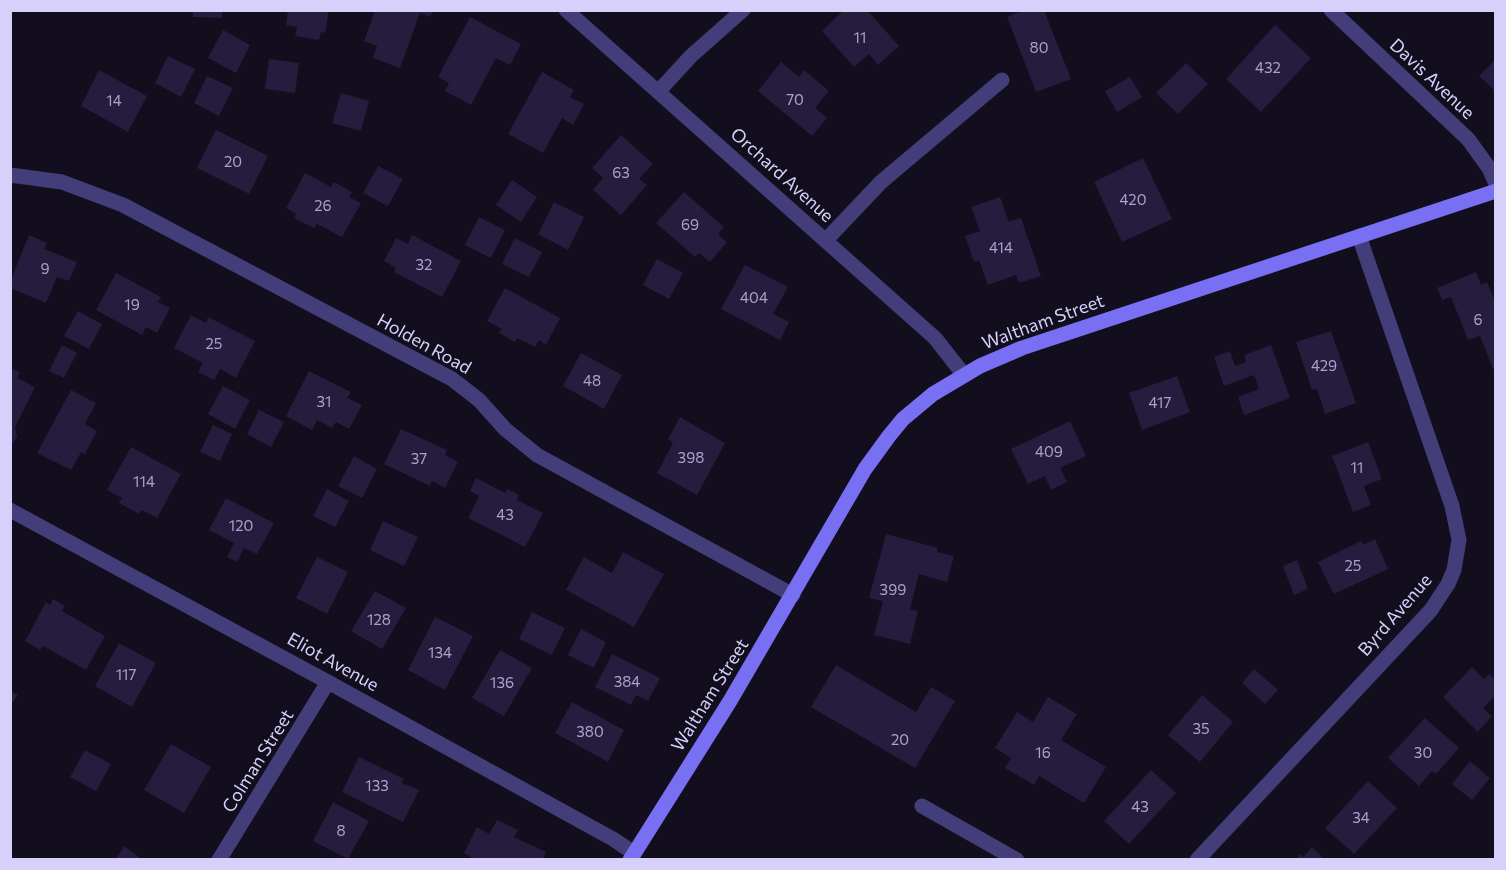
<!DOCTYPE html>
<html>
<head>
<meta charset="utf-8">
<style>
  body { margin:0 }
  #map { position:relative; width:1506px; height:870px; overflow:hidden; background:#120e1e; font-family:Commissioner,sans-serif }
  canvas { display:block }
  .frame { position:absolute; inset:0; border:12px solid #d7d0fb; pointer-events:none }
</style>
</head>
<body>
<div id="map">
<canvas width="1506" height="870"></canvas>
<div class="frame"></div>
</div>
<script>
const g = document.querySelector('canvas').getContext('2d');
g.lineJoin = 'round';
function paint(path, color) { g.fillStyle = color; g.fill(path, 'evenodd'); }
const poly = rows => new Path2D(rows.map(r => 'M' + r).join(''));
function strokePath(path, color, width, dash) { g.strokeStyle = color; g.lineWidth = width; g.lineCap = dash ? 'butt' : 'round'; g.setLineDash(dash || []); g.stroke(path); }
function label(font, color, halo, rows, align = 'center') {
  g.font = font + ' Commissioner,sans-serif'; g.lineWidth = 5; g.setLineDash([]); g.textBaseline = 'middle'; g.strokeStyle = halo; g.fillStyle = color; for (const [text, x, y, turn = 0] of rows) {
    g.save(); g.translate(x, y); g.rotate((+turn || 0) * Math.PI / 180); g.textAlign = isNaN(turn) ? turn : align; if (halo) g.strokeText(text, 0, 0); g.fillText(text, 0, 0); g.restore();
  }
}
const building = poly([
  [193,10,222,10,222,18,193,17],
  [288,10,329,10,325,33,321,32,319,40,295,36,297,27,286,25],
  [375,10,433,10,430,17,420,13,400,68,373,58,377,46,364,41],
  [844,10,867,10,899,46,878,65,869,54,854,67,822,31],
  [1024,10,1044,10,1071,79,1036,92,1007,17],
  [470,17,521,44,510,65,496,58,471,105,445,91,449,83,438,77],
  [1275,25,1311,58,1261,112,1226,79],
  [223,30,250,45,236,73,208,58],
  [168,56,195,69,181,97,155,83],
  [269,59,299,63,295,93,265,89],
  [1496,59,1496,92,1479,76],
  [781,62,799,77,804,70,829,91,815,108,827,118,812,136,758,91],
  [1186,63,1208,84,1178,114,1156,93],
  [99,70,147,96,128,132,81,106],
  [542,72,574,90,570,97,584,104,573,125,562,118,543,153,508,134],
  [207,76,233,88,219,116,194,103],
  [1130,77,1142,97,1117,112,1105,91],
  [341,93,369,101,361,131,332,123],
  [216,130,268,156,249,194,197,168],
  [621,135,653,164,639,179,647,185,621,215,593,190,603,178,592,168],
  [1143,158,1172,219,1122,242,1094,182],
  [378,166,403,179,388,206,363,193],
  [305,173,331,187,334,182,352,192,349,197,361,203,342,237,317,224,314,228,294,218,296,214,286,208],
  [512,180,537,197,521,222,496,205],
  [684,192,724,227,718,234,727,242,710,262,699,253,695,257,656,223],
  [1000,197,1009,222,1021,218,1041,276,1019,283,1016,275,988,285,979,260,974,262,965,236,980,231,971,207],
  [554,202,584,217,568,250,538,234],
  [479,217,505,230,491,258,465,245],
  [29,235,47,243,44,249,77,262,69,281,57,277,46,303,10,288,10,282],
  [412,235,461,261,442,297,394,272,396,268,384,261,396,238,408,244],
  [515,238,542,252,529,277,502,264],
  [657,259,683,273,669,299,643,285],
  [745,265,788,287,773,314,789,322,780,340,721,309],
  [1476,272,1481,285,1487,282,1496,304,1496,368,1493,369,1480,336,1468,340,1451,297,1442,300,1437,288],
  [116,273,161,297,158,302,170,308,157,333,146,327,142,335,96,310],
  [505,288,560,318,546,345,539,340,535,347,517,338,515,342,499,333,502,329,487,321],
  [78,311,102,324,89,349,64,336],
  [191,315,206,323,208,317,255,341,236,378,220,369,214,380,198,372,203,363,174,348],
  [1331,331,1356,403,1325,414,1317,389,1312,390,1296,342],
  [62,345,77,353,64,378,49,371],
  [1271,345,1290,398,1244,415,1238,397,1259,389,1254,375,1224,386,1214,357,1230,351,1235,366,1246,362,1244,355],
  [581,353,622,375,604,409,563,386],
  [10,368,20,372,17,378,35,387,15,427,17,437,10,446],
  [309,371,351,392,347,398,362,405,349,429,336,422,332,428,317,420,312,430,286,416],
  [1177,376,1190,412,1142,430,1129,393],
  [223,386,250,400,235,429,208,414],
  [71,390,96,403,85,424,97,431,85,454,81,452,71,470,37,453],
  [259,410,284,422,271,447,247,434],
  [680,417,725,443,697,495,657,473,673,443,668,439],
  [1070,421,1086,456,1060,468,1067,482,1051,490,1045,476,1028,484,1011,449],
  [213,425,232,434,220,461,200,452],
  [401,429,447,450,445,455,458,462,445,488,432,481,430,486,384,464],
  [1368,442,1382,479,1364,486,1371,505,1353,512,1332,456],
  [131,447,181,474,157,518,142,510,139,514,119,503,122,498,107,490],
  [354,456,377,469,362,498,338,486],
  [476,478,505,493,508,489,519,495,517,500,543,513,525,547,468,518,479,496,470,491],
  [327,489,349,501,335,527,313,516],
  [226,498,274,523,257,554,244,548,237,562,227,557,234,543,209,530],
  [383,521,418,537,404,566,370,550],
  [886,534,938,548,937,552,954,556,947,582,919,574,910,609,918,611,910,644,874,635,883,601,869,598],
  [1375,539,1388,569,1334,594,1318,562,1361,541,1363,545],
  [623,552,664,574,634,627,566,590,584,557,612,573],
  [317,557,348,572,327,614,296,598],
  [1297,560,1308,589,1294,595,1283,566],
  [375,591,406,608,382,649,351,631],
  [53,599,65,606,62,611,105,636,86,670,43,646,40,650,25,641,46,602,50,605],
  [532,612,565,628,552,655,519,639],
  [435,617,473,636,445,690,408,670],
  [581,629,606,642,594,668,568,655],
  [119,643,156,663,132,707,95,686],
  [500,650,532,668,504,716,472,698],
  [612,654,660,678,648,701,636,695,631,705,595,687],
  [836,665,916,712,931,687,955,701,915,768,811,707],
  [1472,667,1484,679,1489,674,1496,679,1496,695,1483,708,1492,716,1478,732,1443,697],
  [1254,669,1278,690,1265,704,1242,683],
  [10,690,18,695,10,706],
  [1202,695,1233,722,1200,762,1168,735],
  [1048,697,1077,714,1061,740,1106,767,1084,803,1039,776,1034,785,1005,768,1011,758,995,748,1017,712,1033,722],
  [572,702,624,730,608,762,555,733],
  [1425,718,1459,748,1436,774,1432,771,1419,786,1388,758],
  [171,744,211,767,184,813,144,790],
  [85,750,111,764,96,791,70,777],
  [359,757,404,779,402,783,419,790,403,822,342,792],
  [1470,761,1490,778,1472,800,1452,784],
  [1151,770,1176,793,1129,844,1104,821],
  [1368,781,1397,808,1354,854,1325,828],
  [333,802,369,821,348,859,313,841],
  [497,820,518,830,514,837,546,852,542,860,476,860,464,853,477,827,489,834],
  [124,846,143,860,115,860],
  [1312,847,1325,860,1295,860,1300,854,1303,857]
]);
const lane = poly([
  [826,240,881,182,1002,80]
]);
const street = poly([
  [566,10,935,338,964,375],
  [1331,10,1468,139,1489,168,1496,184],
  [658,92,691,56,743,10],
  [10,175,62,182,123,205,452,379,479,400,505,429,537,455,793,595],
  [10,510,328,682,613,839,634,853],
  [922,806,1017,860],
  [219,860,328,682],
  [1197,860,1431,610,1448,584,1454,570,1459,540,1452,506,1359,236]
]);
const secondary = poly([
  [630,860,730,701,865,469,889,436,903,419,933,394,980,366,1022,348,1496,191]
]);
const numberNames = [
  ["11",860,38],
  ["80",1039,48],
  ["432",1268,68],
  ["70",795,100],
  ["14",114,101],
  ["20",233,162],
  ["63",621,173],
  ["420",1133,200],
  ["26",323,206],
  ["69",690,225],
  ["414",1001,248],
  ["32",424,265],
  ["9",45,269],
  ["404",754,298],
  ["19",132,305],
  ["6",1478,320],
  ["25",214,344],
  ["429",1324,366],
  ["48",592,381],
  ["31",324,402],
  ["417",1160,403],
  ["409",1049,452],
  ["398",691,458],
  ["37",419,459],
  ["11",1357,468],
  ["114",144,482],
  ["43",505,515],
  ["120",241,526],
  ["25",1353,566],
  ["399",893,590],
  ["128",379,620],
  ["134",440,653],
  ["117",126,675],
  ["384",627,682],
  ["136",502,683],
  ["35",1201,729],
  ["380",590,732],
  ["20",900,740],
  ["16",1043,753],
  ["30",1423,753],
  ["133",377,786],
  ["43",1140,807],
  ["34",1361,818],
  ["8",341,831]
];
const streetNames = [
  ["Davis Avenue",1432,79,43],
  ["Orchard Avenue",782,175,42],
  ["Waltham Street",1043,322,-20],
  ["Holden Road",424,344,29],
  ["Byrd Avenue",1395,615,-49],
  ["Eliot Avenue",333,662,29],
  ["Waltham Street",710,695,-58],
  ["Colman Street",258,761,-58]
];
paint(building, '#251c3e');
strokePath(lane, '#433d7a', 15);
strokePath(street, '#433d7a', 15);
strokePath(secondary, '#796ff3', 15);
label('15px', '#aaa3cc', null, numberNames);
label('18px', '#d7d0fb', '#120e1e', streetNames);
</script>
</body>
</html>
